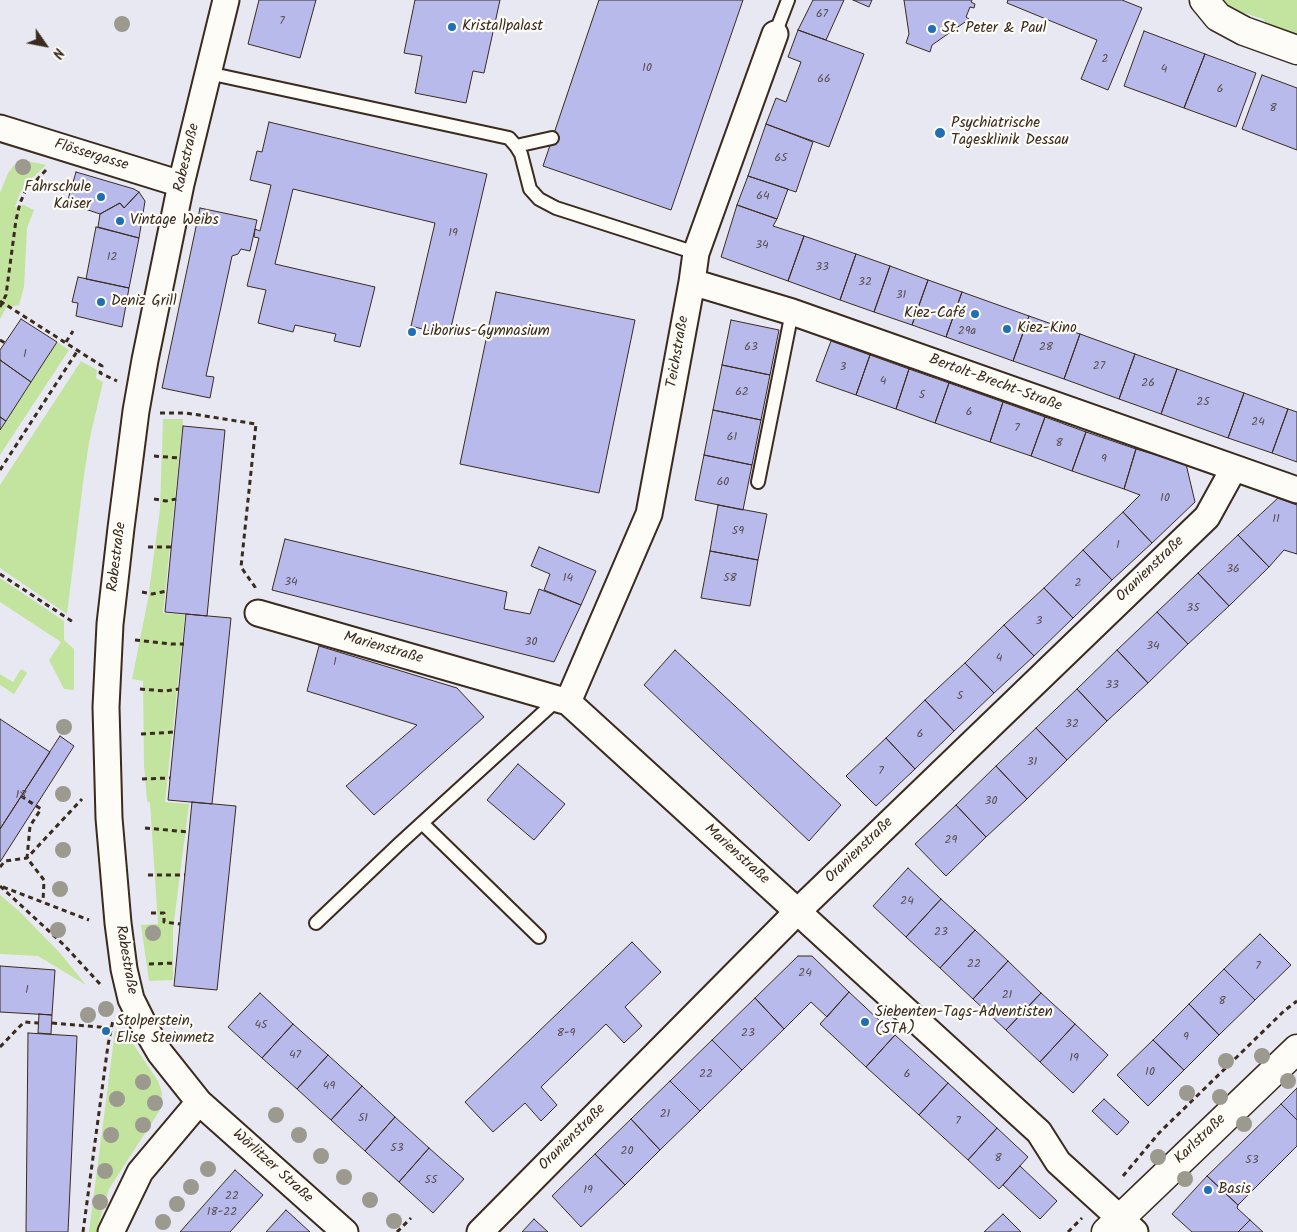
<!DOCTYPE html>
<html>
<head>
<meta charset="utf-8">
<style>
  body { margin:0 }
  #map { position:relative; width:1297px; height:1232px; overflow:hidden; background:#e8e8f3; font-family:Kalam,sans-serif }
  canvas { display:block }
  .north { position:absolute; left:20px; top:20px; width:50px; height:50px; -webkit-text-stroke:4px #fdfcf7; paint-order:stroke; rotate:123deg; font-size:14px; font-weight:700; line-height:20px; text-align:center; color:#3b2a1e }
  .north::after { content:''; display:block; margin:auto; width:18px; height:22px; background:#3b2a1e; clip-path:polygon(50% 0,100% 100%,50% 72%,0 100%) }
</style>
</head>
<body>
<div id="map">
<canvas width="1297" height="1232"></canvas>
<div class="north">N</div>
</div>
<script>
const g = document.querySelector('canvas').getContext('2d');
g.lineJoin = 'round';
function paint(path, color) { g.fillStyle = color; g.fill(path, 'evenodd'); }
const poly = rows => new Path2D(rows.map(r => 'M' + r).join(''));
function strokePath(path, color, width, dash) { g.strokeStyle = color; g.lineWidth = width; g.lineCap = dash ? 'butt' : 'round'; g.setLineDash(dash || []); g.stroke(path); }
function label(font, color, halo, rows, align = 'center') {
  g.font = font + ' Kalam,sans-serif'; g.lineWidth = 4.5; g.setLineDash([]); g.textBaseline = 'middle'; g.strokeStyle = halo; g.fillStyle = color; for (const [text, x, y, turn = 0] of rows) {
    g.save(); g.translate(x, y); g.rotate((+turn || 0) * Math.PI / 180); g.textAlign = isNaN(turn) ? turn : align; if (halo) g.strokeText(text, 0, 0); g.fillText(text, 0, 0); g.restore();
  }
}
const green = poly([
  [1221,0,1297,0,1297,38,1270,29,1263,19,1232,9],
  [27,161,46,165,26,184,20,193,15,207,24,205,34,210,27,228,24,287,19,305,6,308,0,319,0,193,8,173,14,165],
  [57,342,69,350,0,455,0,430],
  [81,361,97,370,96,378,103,382,90,437,84,475,67,614,0,568,0,485],
  [163,419,183,419,163,613,185,615,165,802,189,804,173,929,173,980,149,981,141,925,158,924,150,803,147,801,144,765,143,681,132,679,148,599,160,509],
  [0,578,64,621,64,640,74,649,74,690,64,689,49,660,61,642,0,602],
  [21,669,27,673,14,694,0,685,0,674,13,682],
  [0,895,19,911,60,953,86,985,38,956,0,954],
  [123,1029,158,1081,162,1093,160,1110,109,1189,96,1232,89,1232,115,1031]
]);
const building = poly([
  [259,0,316,0,300,58,248,44,259,0],
  [415,0,500,0,484,73,473,71,466,103,415,93,422,56,404,53,415,0],
  [599,0,743,0,671,210,543,166,599,0],
  [813,0,844,0,826,40,798,30,813,0],
  [853,0,872,0,869,7,853,0],
  [904,0,972,0,971,2,975,4,974,8,970,7,966,17,969,19,967,24,965,22,932,45,930,52,906,43,909,34,904,0],
  [1008,0,1122,0,1142,8,1108,90,1081,79,1097,40,1007,3,1008,0],
  [798,30,864,54,829,147,766,124,776,98,786,102,801,62,788,57,798,30],
  [1144,31,1205,54,1184,108,1124,86,1144,31],
  [1205,54,1256,73,1236,127,1184,108,1205,54],
  [1262,75,1297,88,1297,150,1242,129,1262,75],
  [269,122,487,174,449,336,411,326,435,223,293,189,275,264,375,287,360,347,334,341,336,334,295,325,293,332,258,323,266,290,247,286,259,238,254,237,255,229,260,231,271,185,250,180,257,151,262,152,269,122],
  [766,124,813,142,796,192,748,176,766,124],
  [76,172,134,189,139,192,124,208,120,203,100,214,67,203,76,172],
  [748,176,788,189,777,219,737,205,748,176],
  [139,192,145,201,139,238,98,227,100,214,120,203,124,208,139,192],
  [737,205,777,219,773,226,804,236,788,281,721,257,737,205],
  [200,208,257,220,250,251,241,249,238,254,232,256,206,376,214,377,210,398,162,388,200,208],
  [96,227,139,238,129,288,86,279,96,227],
  [804,236,856,254,840,300,788,281,804,236],
  [856,254,890,266,874,312,840,300,856,254],
  [890,266,928,280,912,325,874,312,890,266],
  [78,277,129,288,122,327,76,316,78,303,72,302,78,277],
  [928,280,962,292,946,337,912,325,928,280],
  [496,292,635,320,599,493,460,464,496,292],
  [962,292,1029,316,1013,361,946,337,962,292],
  [1029,316,1080,334,1064,379,1013,361,1029,316],
  [21,319,57,342,31,382,0,360,0,350,21,319],
  [731,320,779,330,770,375,722,365,731,320],
  [1080,334,1135,354,1119,399,1064,379,1080,334],
  [831,341,870,355,856,395,816,381,831,341],
  [1135,354,1177,369,1161,414,1119,399,1135,354],
  [870,355,909,369,896,409,856,395,870,355],
  [0,360,31,382,6,421,0,417,0,360],
  [722,365,770,375,761,420,713,410,722,365],
  [909,369,949,383,935,423,896,409,909,369],
  [1177,369,1244,393,1228,438,1161,414,1177,369],
  [949,383,1003,402,990,442,935,423,949,383],
  [1244,393,1288,409,1272,453,1228,438,1244,393],
  [1003,402,1045,417,1031,456,990,442,1003,402],
  [1288,409,1297,412,1297,462,1272,453,1288,409],
  [713,410,761,420,752,465,704,455,713,410],
  [0,417,6,421,0,430,0,417],
  [1045,417,1086,432,1072,471,1031,456,1045,417],
  [183,426,225,430,207,616,165,612,183,426],
  [1086,432,1136,449,1124,489,1072,471,1086,432],
  [1136,449,1186,464,1195,502,1152,543,1123,512,1140,495,1124,489,1136,449],
  [704,455,752,465,743,510,695,500,704,455],
  [1278,498,1297,505,1297,554,1284,550,1269,567,1238,535,1278,498],
  [718,505,767,514,758,560,710,551,718,505],
  [1123,512,1152,543,1112,580,1083,550,1123,512],
  [1238,535,1269,567,1229,606,1198,573,1238,535],
  [285,539,507,592,504,609,530,614,539,589,581,605,554,662,272,590,285,539],
  [539,547,596,571,581,605,544,590,550,574,531,566,539,547],
  [1083,550,1112,580,1073,618,1044,588,1083,550],
  [710,551,758,560,750,606,701,598,710,551],
  [1198,573,1229,606,1188,644,1157,612,1198,573],
  [1044,588,1073,618,1034,656,1004,625,1044,588],
  [1157,612,1188,644,1148,683,1117,650,1157,612],
  [186,614,231,618,212,804,168,800,186,614],
  [1004,625,1034,656,994,693,965,663,1004,625],
  [319,646,457,688,484,717,374,815,346,786,417,725,307,691,319,646],
  [675,650,841,805,809,841,644,685,675,650],
  [1117,650,1148,683,1107,721,1077,689,1117,650],
  [965,663,994,693,954,731,925,700,965,663],
  [1077,689,1107,721,1067,760,1036,728,1077,689],
  [925,700,954,731,915,769,886,738,925,700],
  [0,719,50,752,0,829,0,719],
  [1036,728,1067,760,1027,799,996,766,1036,728],
  [60,736,74,746,0,862,0,829,60,736],
  [886,738,915,769,876,806,846,776,886,738],
  [518,764,565,804,534,840,487,800,518,764],
  [996,766,1027,799,986,837,956,805,996,766],
  [192,802,236,806,217,990,174,986,192,802],
  [956,805,986,837,946,876,915,844,956,805],
  [908,868,941,899,906,937,873,906,908,868],
  [941,899,975,930,940,968,906,937,941,899],
  [975,930,1008,961,973,999,940,968,975,930],
  [1260,934,1291,965,1255,1000,1224,969,1260,934],
  [632,942,661,972,625,1007,642,1026,624,1043,606,1024,541,1087,557,1105,541,1121,525,1103,493,1132,465,1102,632,942],
  [798,956,812,956,849,992,827,1017,811,1002,784,1029,755,998,798,956],
  [1008,961,1041,993,1006,1030,973,999,1008,961],
  [0,966,55,970,52,1015,0,1012,0,966],
  [1224,969,1255,1000,1219,1035,1189,1004,1224,969],
  [849,992,895,1035,866,1067,820,1024,849,992],
  [260,993,293,1024,262,1058,228,1027,260,993],
  [1041,993,1075,1024,1040,1062,1006,1030,1041,993],
  [755,998,784,1029,742,1070,712,1040,755,998],
  [1189,1004,1219,1035,1184,1070,1153,1040,1189,1004],
  [39,1014,52,1015,51,1034,38,1033,39,1014],
  [293,1024,328,1055,297,1089,262,1058,293,1024],
  [1075,1024,1108,1055,1073,1093,1040,1062,1075,1024],
  [28,1033,77,1036,68,1232,26,1232,28,1033],
  [895,1035,948,1083,919,1115,866,1067,895,1035],
  [712,1040,742,1070,700,1111,670,1081,712,1040],
  [1153,1040,1184,1070,1148,1106,1117,1075,1153,1040],
  [328,1055,362,1086,331,1120,297,1089,328,1055],
  [670,1081,700,1111,660,1150,631,1119,670,1081],
  [948,1083,997,1128,968,1160,919,1115,948,1083],
  [362,1086,395,1117,365,1151,331,1120,362,1086],
  [1297,1088,1297,1120,1281,1104,1297,1088],
  [1104,1099,1129,1122,1117,1135,1092,1111,1104,1099],
  [1281,1104,1297,1120,1297,1146,1238,1205,1207,1176,1281,1104],
  [395,1117,429,1148,399,1182,365,1151,395,1117],
  [631,1119,660,1150,625,1185,595,1154,631,1119],
  [997,1128,1028,1157,999,1189,968,1160,997,1128],
  [429,1148,464,1179,433,1213,399,1182,429,1148],
  [595,1154,625,1185,581,1227,552,1196,595,1154],
  [1020,1166,1057,1201,1040,1219,1003,1185,1020,1166],
  [235,1170,263,1195,230,1232,180,1232,235,1170],
  [1207,1176,1238,1205,1237,1208,1250,1220,1238,1232,1192,1232,1172,1214,1207,1176],
  [286,1210,310,1232,266,1232,286,1210],
  [1003,1214,1021,1232,984,1232,1003,1214],
  [534,1219,548,1232,522,1232,534,1219],
  [1250,1220,1263,1232,1238,1232,1250,1220]
]);
const path = poly([
  [0,301,102,366,100,373,117,381],
  [0,307,6,295,16,220,20,203,25,192,47,169],
  [0,340,5,343],
  [66,342,73,331],
  [160,413,186,413,256,424,241,567,255,587,256,590],
  [154,456,180,458],
  [0,470,78,350],
  [154,499,166,501,176,499],
  [148,547,171,547],
  [0,574,73,622],
  [142,592,152,594,167,591],
  [135,640,171,644,184,644],
  [140,689,165,691,179,689],
  [141,734,175,732],
  [142,779,170,778],
  [21,796,41,809,30,826,27,858,44,880,43,902],
  [145,828,189,832],
  [0,867,5,861,27,858,82,799],
  [148,875,185,875],
  [0,886,64,945,100,984],
  [3,887,89,920],
  [151,913,164,913,164,922,180,924],
  [149,964,176,963],
  [52,1023,111,1028],
  [0,1047,24,1022,38,1023],
  [1123,1176,1159,1133,1284,1011,1297,1001],
  [83,1232,108,1045,113,1020],
  [397,1232,411,1218],
  [1068,1232,1082,1218]
]);
const lane = poly([
  [775,34,788,0],
  [208,73,509,138,516,146,521,154,530,189,539,199,556,208,696,253],
  [516,146,552,138],
  [758,482,792,312],
  [422,823,539,937],
  [316,923,399,844,558,699]
]);
const street = poly([
  [226,0,181,184,145,360,136,411,121,528,110,624,106,707,109,818,118,923,124,969,131,999,146,1029,160,1053,199,1102,345,1232],
  [0,128,181,184],
  [692,282,792,312,1297,490],
  [258,613,568,702,1039,1132,1058,1162,1135,1232],
  [568,702,649,514,692,282,696,253,775,34],
  [111,1232,140,1172,199,1102],
  [480,1232,798,911,1207,517,1234,468]
]);
const secondary = poly([
  [1204,0,1218,17,1244,31,1297,50],
  [1106,1232,1297,1049]
]);
const trees = [
  [122,24],
  [23,167],
  [64,727],
  [63,794],
  [63,850],
  [60,889],
  [58,930],
  [153,933],
  [106,1009],
  [88,1015],
  [1262,1056],
  [1226,1061],
  [1288,1081],
  [143,1082],
  [1187,1093],
  [1220,1097],
  [117,1099],
  [155,1103],
  [276,1115],
  [1244,1124],
  [143,1125],
  [111,1135],
  [299,1135],
  [321,1156],
  [1158,1157],
  [208,1169],
  [105,1171],
  [344,1177],
  [1185,1179],
  [191,1187],
  [370,1200],
  [100,1202],
  [177,1204],
  [394,1221],
  [163,1222]
];
const markers = [
  [452,27,5,"#1f6fb2"],
  [932,29,5,"#1f6fb2"],
  [940,133,6,"#1f6fb2"],
  [101,197,5,"#1f6fb2"],
  [120,221,5,"#1f6fb2"],
  [101,302,5,"#1f6fb2"],
  [975,314,5,"#1f6fb2"],
  [1007,329,5,"#1f6fb2"],
  [412,332,5,"#1f6fb2"],
  [865,1022,5,"#1f6fb2"],
  [106,1031,5,"#1f6fb2"],
  [1208,1190,5,"#1f6fb2"]
];
const numberNames = [
  ["67",822,15],
  ["7",282,22],
  ["2",1105,60],
  ["10",647,69],
  ["4",1164,70],
  ["66",824,80],
  ["6",1220,90],
  ["8",1273,109],
  ["65",781,159],
  ["64",763,197],
  ["19",453,234],
  ["34",762,246],
  ["12",112,258],
  ["33",822,268],
  ["32",865,283],
  ["31",901,296],
  ["29a",967,332],
  ["63",751,348],
  ["28",1046,348],
  ["1",25,355],
  ["27",1099,367],
  ["3",843,368],
  ["4",883,382],
  ["26",1148,384],
  ["62",742,393],
  ["5",922,396],
  ["25",1203,403],
  ["6",969,413],
  ["24",1258,423],
  ["7",1017,429],
  ["61",732,438],
  ["8",1059,444],
  ["9",1104,460],
  ["60",723,483],
  ["10",1165,499],
  ["11",1276,520],
  ["59",738,532],
  ["1",1118,546],
  ["36",1233,570],
  ["14",568,579],
  ["58",730,579],
  ["34",291,583],
  ["2",1078,584],
  ["35",1193,609],
  ["3",1039,622],
  ["30",531,643],
  ["34",1153,647],
  ["4",999,659],
  ["1",335,663],
  ["33",1112,686],
  ["5",960,697],
  ["32",1072,725],
  ["6",920,735],
  ["31",1032,763],
  ["7",881,772],
  ["18",21,796],
  ["30",991,802],
  ["29",951,841],
  ["24",907,902],
  ["23",941,933],
  ["22",974,965],
  ["7",1258,967],
  ["24",805,974],
  ["1",27,991],
  ["21",1007,996],
  ["8",1222,1002],
  ["45",261,1026],
  ["8-9",566,1034],
  ["23",748,1034],
  ["9",1186,1038],
  ["47",295,1056],
  ["19",1074,1059],
  ["10",1150,1073],
  ["22",706,1075],
  ["6",907,1075],
  ["49",329,1087],
  ["21",665,1115],
  ["51",363,1119],
  ["7",958,1122],
  ["53",397,1149],
  ["20",627,1152],
  ["8",998,1159],
  ["53",1252,1161],
  ["55",431,1181],
  ["19",588,1191],
  ["22",232,1197],
  ["18-22",222,1213]
];
const poiNames = [
  ["Kristallpalast",462,27],
  ["St. Peter & Paul",942,29],
  ["Psychiatrische",951,124],
  ["Tagesklinik Dessau",951,141],
  ["Fahrschule",91,188,"right"],
  ["Kaiser",91,205,"right"],
  ["Vintage Weibs",130,221],
  ["Deniz Grill",111,302],
  ["Kiez-Café",965,314,"right"],
  ["Kiez-Kino",1017,329],
  ["Liborius-Gymnasium",422,332],
  ["Siebenten-Tags-Adventisten",875,1013],
  ["(STA)",875,1030],
  ["Stolperstein,",116,1022],
  ["Elise Steinmetz",116,1039],
  ["Basis",1218,1190]
];
const streetNames = [
  ["Flössergasse",91,156,17],
  ["Rabestraße",188,158,-77],
  ["Teichstraße",679,352,-80],
  ["Bertolt-Brecht-Straße",995,384,20],
  ["Rabestraße",118,557,-83],
  ["Oranienstraße",1151,570,-44],
  ["Marienstraße",383,649,16],
  ["Oranienstraße",860,851,-44],
  ["Marienstraße",736,855,42],
  ["Rabestraße",125,960,80],
  ["Oranienstraße",573,1138,-45],
  ["Karlstraße",1201,1140,-44],
  ["Wörlitzer Straße",272,1167,42]
];
paint(green, '#c2e49e');
paint(building, '#b8baeb');
strokePath(building, '#3b2a1e', 1);
strokePath(lane, '#3b2a1e', 16);
strokePath(street, '#3b2a1e', 29);
strokePath(secondary, '#3b2a1e', 31);
strokePath(path, '#3b2a1e', 3, [5, 4]);
strokePath(lane, '#fdfcf7', 12);
strokePath(street, '#fdfcf7', 25);
strokePath(secondary, '#fdfcf7', 28);
g.fillStyle = '#9c998f';
for (const [x, y] of trees) { g.beginPath(); g.arc(x, y, 8, 0, 2 * Math.PI); g.fill(); }
for (const [x, y, r, color] of markers) { const dot = new Path2D(); dot.arc(x, y, r, 0, 2 * Math.PI); g.fillStyle = color; g.fill(dot); strokePath(dot, '#fdfcf7', 2); }
label('12px', '#5a4e51', null, numberNames);
label('15px', '#3b2a1e', '#fdfcf7', poiNames, 'left');
label('15px', '#3b2a1e', '#fdfcf7', streetNames);
</script>
</body>
</html>
